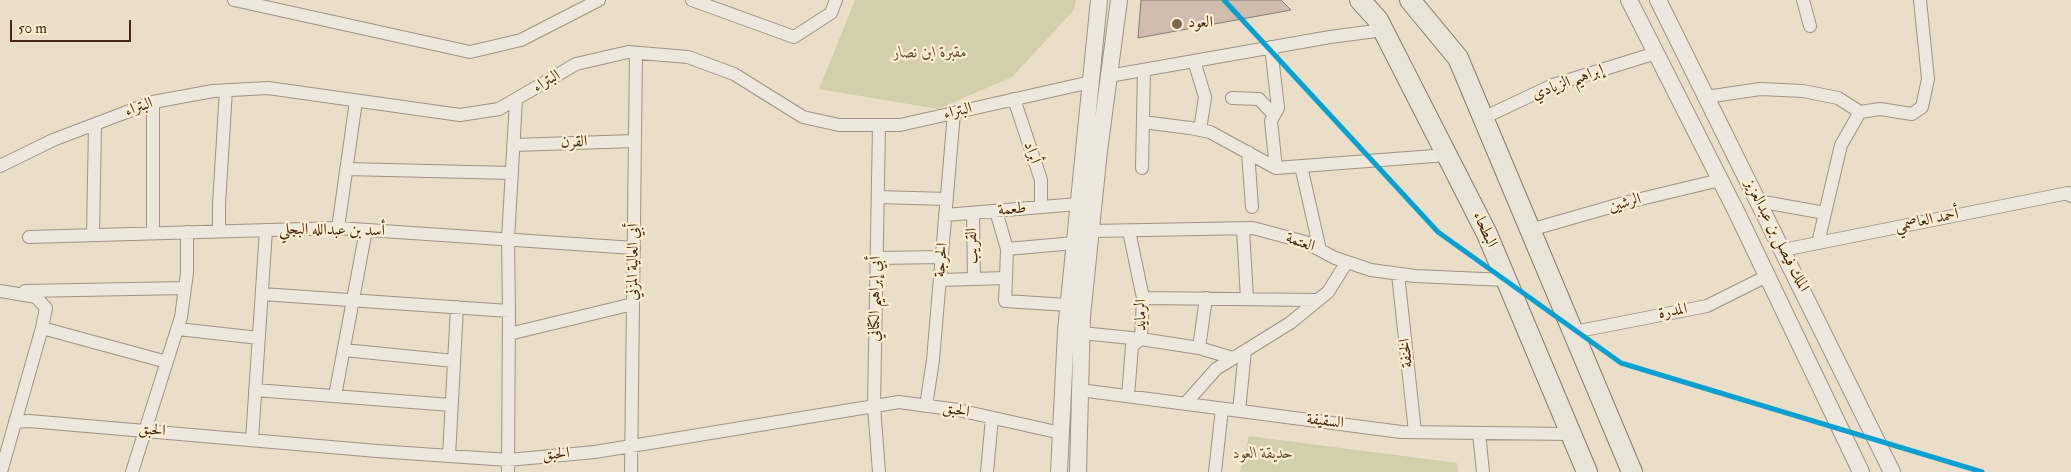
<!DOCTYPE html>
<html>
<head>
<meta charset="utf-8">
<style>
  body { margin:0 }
  #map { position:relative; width:2071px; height:472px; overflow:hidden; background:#ebdec9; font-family:"IM FELL Double Pica",serif }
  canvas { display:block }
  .scale { position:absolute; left:10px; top:20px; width:121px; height:22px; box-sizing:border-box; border:2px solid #452912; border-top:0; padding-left:6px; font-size:15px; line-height:18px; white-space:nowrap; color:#452912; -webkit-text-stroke:4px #fcecd2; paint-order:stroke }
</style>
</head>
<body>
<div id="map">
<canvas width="2071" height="472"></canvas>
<div class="scale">50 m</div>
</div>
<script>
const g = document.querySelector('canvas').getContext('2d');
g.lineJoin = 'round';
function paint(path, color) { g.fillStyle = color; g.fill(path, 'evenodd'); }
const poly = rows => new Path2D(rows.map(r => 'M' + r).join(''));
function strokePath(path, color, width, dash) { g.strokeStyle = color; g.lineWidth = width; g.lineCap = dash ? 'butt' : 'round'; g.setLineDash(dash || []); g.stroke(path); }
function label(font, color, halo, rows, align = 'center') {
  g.font = font + ' "IM FELL Double Pica",Amiri,serif'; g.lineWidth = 4.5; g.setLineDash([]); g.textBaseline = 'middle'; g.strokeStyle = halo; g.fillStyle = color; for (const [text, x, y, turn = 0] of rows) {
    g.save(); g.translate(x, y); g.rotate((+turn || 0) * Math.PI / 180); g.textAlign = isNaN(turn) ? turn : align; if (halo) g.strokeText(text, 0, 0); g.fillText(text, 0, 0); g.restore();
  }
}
const green = poly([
  [855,0,1076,0,1074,10,1012,77,938,109,819,89],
  [1249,436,1457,463,1458,472,1240,472]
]);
const building = poly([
  [1141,0,1281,0,1291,10,1138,38,1141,0]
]);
const minor = poly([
  [234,0,470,52,521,40,599,0],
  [692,0,794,37,831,13,836,0],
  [1803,0,1810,26],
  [1271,47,1278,108,1271,121,1276,168],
  [1194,61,1205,97,1200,130],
  [1109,76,1330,37,1383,30],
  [1706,97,1760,89,1803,91,1838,98,1860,112],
  [1232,98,1259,99,1274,115],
  [1014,99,1041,180,1041,207],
  [153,102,153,233],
  [1483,118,1553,85,1656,53],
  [1143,122,1190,128,1210,132,1276,168,1447,155],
  [879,125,874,406,879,472],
  [513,145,635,141],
  [1248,152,1252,207],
  [0,166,53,140,153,102,213,91,268,88,460,115,499,109,576,64,628,52,688,57,734,74,803,117,839,125,900,125,1091,82],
  [1301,166,1320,250],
  [1142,168,1144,70],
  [346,169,512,173],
  [878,197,947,199],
  [1758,201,1825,213],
  [996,211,1007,249,1006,278],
  [973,213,974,279],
  [945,215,1078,204],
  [338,228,356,101],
  [1243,229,1247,299],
  [1530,230,1624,203,1720,180],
  [219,231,219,204,226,90],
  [1091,231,1253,228,1305,242,1335,258,1371,270,1415,276,1506,280],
  [93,235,95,124],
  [29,237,338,228,634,248],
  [1818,243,1841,145,1860,112,1880,109,1912,114,1922,107,1928,79,1920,0],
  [1007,249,1074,243],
  [1783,250,2068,193,2071,196],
  [877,258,942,257],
  [1398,274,1415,432],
  [940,280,1006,278,1005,301,1068,305],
  [0,291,36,297,46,308,42,328,1,472],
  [25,291,185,288],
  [262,294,509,311],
  [1143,298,1318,300],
  [42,328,167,362],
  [178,329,259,338],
  [1574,332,1707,306,1767,276],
  [1082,333,1141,339,1199,348,1233,358],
  [509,334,633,304],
  [1199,348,1206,298],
  [344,350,454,361],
  [255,390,451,405],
  [1080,390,1401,432,1571,434],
  [335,396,366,230],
  [1128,396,1132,346,1141,339,1143,298,1129,231],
  [1185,404,1216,369,1290,323,1328,292,1347,262],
  [926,406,933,360,954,113],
  [1239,411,1245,351],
  [15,422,29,421,377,451,508,460,595,452,899,402,958,410,1061,433],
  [1479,433,1483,472],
  [252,440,266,230],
  [449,456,457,307],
  [132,472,181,317,187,273,187,232],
  [508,472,509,311,508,239,516,100],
  [631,472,636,53],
  [987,472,992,418],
  [1215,472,1222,409]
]);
const tertiary = poly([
  [1629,0,1736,211,1861,472],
  [1658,0,1892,472],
  [1059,472,1066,331,1099,0],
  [1078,472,1082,316,1099,151,1119,0]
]);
const primary = poly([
  [1360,0,1378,20,1487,234,1587,472],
  [1410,0,1458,58,1632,472]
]);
const metro1 = poly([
  [1224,0,1438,232,1621,363,1982,472]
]);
const markers = [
  [1177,24,6,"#7f6852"]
];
const poiNames = [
  ["العود",1188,24]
];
const parkNames = [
  ["مقبرة ابن نصار",930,54],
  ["حديقة العود",1263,455]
];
const streetNames = [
  ["البتراء",547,82,-31],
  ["إبراهيم الزيادي",1568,83,-20],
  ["البتراء",139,108,-19],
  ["البتراء",958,112,-13],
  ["القرن",574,143,-2],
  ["أبراد",1031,153,72],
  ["الرشين",1625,204,-15],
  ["طعمة",1012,210,-5],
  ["أحمد العاصمي",1927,221,-11],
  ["البطحاء",1484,230,65],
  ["أسد بن عبدالله البجلي",332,231,1],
  ["الملك فيصل بن عبدالعزيز",1776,236,63],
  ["العتمة",1300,243,20],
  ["القريب",973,246,-91],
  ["الحرجة",942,260,-85],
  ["أبي العالية المزني",634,262,-89],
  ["أبي إبراهيم الكتاني",876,299,-89],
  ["المدرة",1673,312,-10],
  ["الرمايد",1142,315,-89],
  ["الخنفة",1407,353,-96],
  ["الحبق",956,411,10],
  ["السقيفة",1325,422,7],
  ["الحبق",152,431,5],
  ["الحبق",556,455,-5]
];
paint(green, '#d2cfaa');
paint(building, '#cfbcae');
strokePath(building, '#867c6e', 1);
strokePath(minor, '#9f9485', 14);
strokePath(tertiary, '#9f9485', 18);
strokePath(primary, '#867c6e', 22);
strokePath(minor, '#eee7dd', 12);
strokePath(tertiary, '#eee7dd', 16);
strokePath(primary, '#eae3d7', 20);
strokePath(metro1, '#07a1d1', 5);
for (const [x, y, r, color] of markers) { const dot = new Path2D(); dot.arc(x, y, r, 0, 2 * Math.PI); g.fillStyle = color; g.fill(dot); strokePath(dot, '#fcecd2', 2); }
label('16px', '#452912', '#fcecd2', poiNames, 'left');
label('italic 16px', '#635032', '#fcecd2', parkNames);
label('16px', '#452912', '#fcecd2', streetNames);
</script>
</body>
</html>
